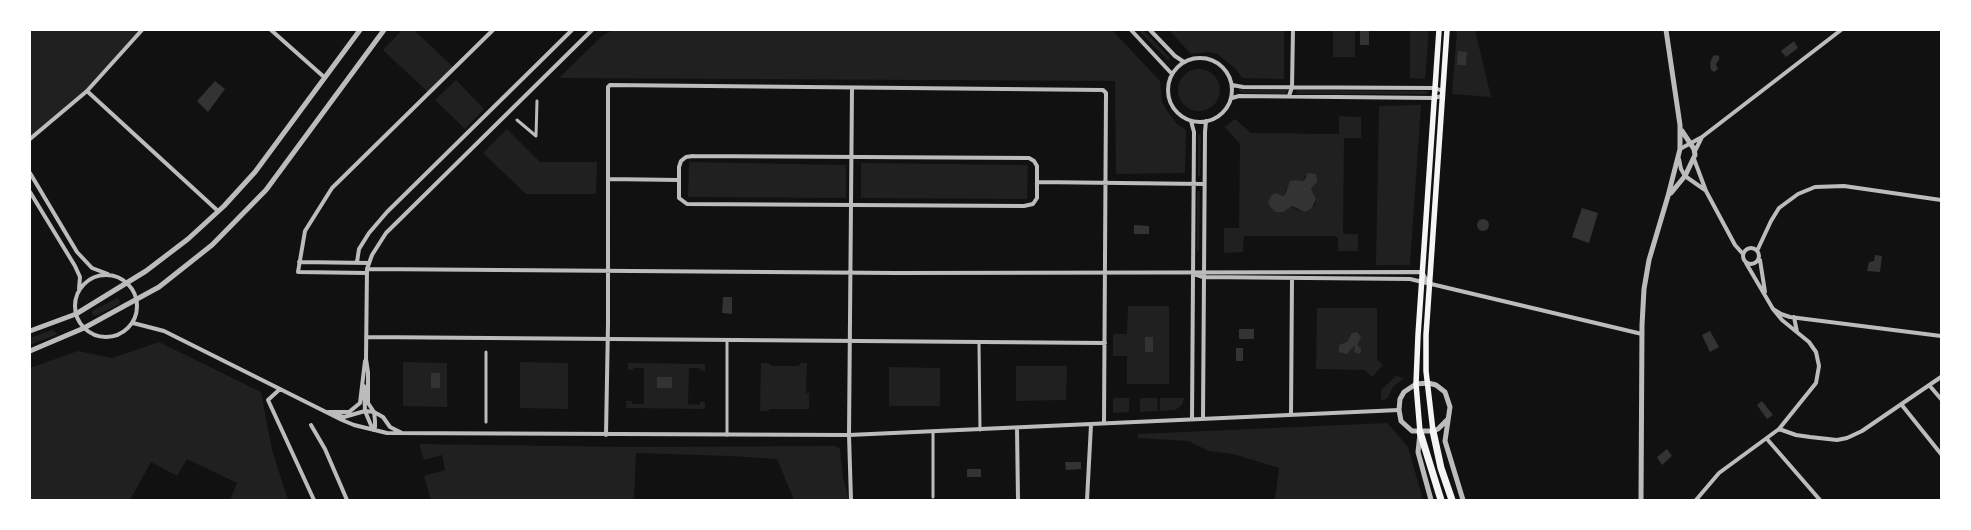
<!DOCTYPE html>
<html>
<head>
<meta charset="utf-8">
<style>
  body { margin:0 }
  #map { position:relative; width:1971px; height:530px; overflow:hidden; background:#111; font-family:"Roboto Serif",serif }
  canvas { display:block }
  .frame { position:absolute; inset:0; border:31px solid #fff; pointer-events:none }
</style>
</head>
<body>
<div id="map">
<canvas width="1971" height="530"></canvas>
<div class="frame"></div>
</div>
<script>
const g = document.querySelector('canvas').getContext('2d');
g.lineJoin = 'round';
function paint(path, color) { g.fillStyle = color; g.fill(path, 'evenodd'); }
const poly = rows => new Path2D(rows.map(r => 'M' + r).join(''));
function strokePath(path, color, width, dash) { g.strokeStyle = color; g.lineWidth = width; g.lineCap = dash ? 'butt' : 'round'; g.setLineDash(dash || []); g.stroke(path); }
const green = poly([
  [31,30,142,30,87,91,30,139],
  [402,30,414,30,454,68,428,92,383,50],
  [613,30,1112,30,1160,81,1162,102,1167,111,1177,124,1186,130,1185,173,1116,174,1115,81,559,78,602,36],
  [1138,30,1143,30,1170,58,1168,60],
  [1169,30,1284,30,1284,79,1242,78,1236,69,1217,54,1209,52,1191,54],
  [1333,30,1355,30,1355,57,1333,57],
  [1410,30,1429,30,1425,79,1410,78],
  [1457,30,1475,30,1491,97,1452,94],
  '1178 90a21 21 0 1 1 42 0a21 21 0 1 1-42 0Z',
  [456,80,484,109,465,129,435,100],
  [1239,89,1288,90,1285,94,1240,93],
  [1297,90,1428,91,1427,94,1296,94],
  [1421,105,1410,265,1376,265,1379,106],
  [1339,116,1361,117,1361,138,1344,138,1343,232,1346,234,1358,234,1358,251,1338,251,1338,238,1335,236,1244,236,1243,252,1224,253,1224,228,1239,228,1240,144,1225,127,1235,119,1251,133,1339,134],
  [1305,176,1317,177,1317,182,1311,189,1316,199,1315,205,1312,208,1298,210,1290,206,1285,211,1279,195,1283,197,1285,195,1286,189,1297,180,1304,181],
  [507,129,540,162,597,162,596,194,526,194,483,153],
  [1198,135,1201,135,1200,176,1198,176],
  [689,162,846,165,846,198,688,197],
  [861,163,1026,165,1028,166,1027,199,861,198],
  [1197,191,1200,191,1199,251,1197,251],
  [117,298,120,300,119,304,95,316,92,315,92,311],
  [1128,306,1169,306,1169,384,1127,384,1127,356,1113,356,1113,334,1127,334],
  [1317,308,1377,308,1377,359,1383,365,1372,377,1365,370,1316,369],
  [52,330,58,334,30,345,30,338],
  [159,342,261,392,272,450,288,500,230,500,237,483,187,459,177,476,151,462,130,500,30,500,30,368,78,351,112,358],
  [403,362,447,363,447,407,403,406],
  [520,362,568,363,568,409,520,408],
  [628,363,705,364,705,371,700,370,700,368,689,368,688,404,700,405,700,402,705,402,705,409,626,408,626,401,632,401,632,404,644,404,644,368,633,368,633,370,628,370],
  [761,363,768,363,773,366,795,366,800,365,800,363,807,363,806,393,809,393,809,409,770,409,768,411,760,411],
  [1016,366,1067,366,1066,400,1016,401],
  [889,367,940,368,940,406,889,406],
  [1396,376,1404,378,1393,387,1387,399,1381,400,1381,390],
  [1113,398,1129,398,1129,412,1113,413],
  [1140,398,1157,398,1158,411,1140,412],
  [1160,398,1184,398,1183,402,1181,406,1175,410,1160,411],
  [1387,423,1408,447,1423,500,1275,500,1279,468,1233,454,1209,451,1188,441,1138,438,1138,434],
  [419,444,633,447,835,446,840,449,843,477,849,500,794,500,777,459,730,456,636,453,634,500,431,500,424,476,445,470,442,455,424,460]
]);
const water = poly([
  [1360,30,1369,30,1369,45,1360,45],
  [1794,41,1798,48,1786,57,1781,51],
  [1458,51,1467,52,1466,65,1457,65],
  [1716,55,1719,56,1719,60,1716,64,1718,69,1714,72,1711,70,1710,63,1713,56],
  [215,81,225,89,208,112,197,101],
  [1308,173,1316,174,1317,179,1317,182,1311,189,1316,199,1312,208,1305,212,1292,206,1283,212,1276,212,1271,208,1268,202,1271,196,1275,193,1283,196,1285,195,1290,181,1297,180,1304,181],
  [1582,208,1598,213,1589,243,1572,237],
  '1477 225a6 6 0 1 1 12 0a6 6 0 1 1-12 0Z',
  [1134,225,1149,226,1149,234,1134,234],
  [1875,255,1882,256,1880,272,1867,271,1869,262,1874,261],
  [723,297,732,297,732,314,722,313],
  [1239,329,1254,329,1254,339,1239,339],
  [1710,331,1719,347,1710,352,1702,335],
  [1357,332,1361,337,1357,345,1361,349,1361,352,1359,354,1354,352,1355,347,1354,346,1347,354,1339,352,1339,345,1347,342,1352,333],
  [1145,337,1153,337,1153,352,1145,352],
  [1236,348,1243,348,1243,361,1236,361],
  [431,373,440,373,440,388,431,388],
  [657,377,672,377,672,388,657,388],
  [1762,401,1773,415,1767,419,1757,405],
  [1667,449,1672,456,1662,465,1657,457],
  [1065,462,1081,462,1081,469,1066,470],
  [967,469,981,469,981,477,967,477]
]);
const pedestrian = poly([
  [517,120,536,136,537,101],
  [979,343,980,430],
  [486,422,486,352],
  [933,432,933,497],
  [727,435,727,340]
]);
const minor = poly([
  [271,30,324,77],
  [1131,30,1172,74],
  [1150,30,1175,56,1184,62],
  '1168 90a32 32 0 1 1 64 0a32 32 0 1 1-64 0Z',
  [1232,85,1243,87,1435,88,1442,91],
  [87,91,218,211],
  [1289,96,1292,87,1293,30],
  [1232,98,1239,96,1434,98,1442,96],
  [1191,121,1194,132,1192,419],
  [1702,137,1841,30],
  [30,139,87,91,142,30],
  [1680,149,1702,137,1695,151],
  [693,156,1029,158,1034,161,1037,166,1037,198,1033,204,1024,206,687,204,679,198,679,167,681,161,686,157,693,156],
  [1679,159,1681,169,1685,176,1705,190],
  [1694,159,1706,191,1735,245,1743,254],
  [30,173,77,252,92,268,108,274],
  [608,179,678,180],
  [1037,182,1204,184],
  [30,192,75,266,80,277,79,289],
  '1743 256a8 8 0 1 1 16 0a8 8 0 1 1-16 0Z',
  [1757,251,1771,221,1779,208,1798,194,1815,187,1844,186,1941,200],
  [1760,260,1765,292],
  [299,262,369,263],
  [357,262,359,249,369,233,387,212,572,30],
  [1746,263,1773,309],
  [367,269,897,273,1422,272,1428,283],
  [367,273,298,272,305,231,332,188,493,30],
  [1194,274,1203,277,1410,279,1642,334],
  '75 306a31 31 0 1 1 62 0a31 31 0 1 1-62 0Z',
  [1794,317,1797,332],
  [133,323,164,331,342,420,354,425,387,433,849,435,1399,410],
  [366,337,1105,343],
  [1929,385,1941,399],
  [364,386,365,411,373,430],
  [280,389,268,400,314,500],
  [1901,404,1941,454],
  [328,412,349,412,360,403,365,361],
  [336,415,344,417,365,411,374,412,383,417,390,427,402,433],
  [1291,415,1292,278],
  [1203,418,1205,132,1206,121],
  [311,425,325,449,347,500],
  [1017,428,1018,500],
  [1779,429,1796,435,1810,437,1837,440,1847,438,1862,431,1941,377],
  [373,430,375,427,375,421,374,412,368,403,368,372,366,359,367,269,372,255,386,233,592,30],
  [606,435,608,323,608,87,610,85,1103,90,1106,93,1104,423],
  [1767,439,1820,500],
  [851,500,849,435,852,88],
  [1087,500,1091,425],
  [1696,500,1719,473,1779,429,1816,383,1819,366,1816,352,1809,342,1782,320,1773,309,1781,314,1790,317,1941,336]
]);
const tertiary = poly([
  [1671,193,1685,176,1695,155,1694,149,1682,131],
  [30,331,76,314,146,271,188,239,224,206,255,172,360,30],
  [30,351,84,328,159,287,212,245,266,190,384,30],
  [1448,419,1438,429,1433,431,1412,431,1401,421,1399,410,1400,399,1404,392,1416,384,1428,383,1436,385,1445,392,1450,407,1445,441,1463,500],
  [1420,433,1418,452,1431,500],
  [1641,500,1642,325,1644,289,1649,260,1668,196,1680,149,1680,125,1666,30]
]);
const secondary = poly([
  [1433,431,1426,371,1426,335,1447,30],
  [1420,432,1416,384,1418,335,1439,30]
]);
const motorway = poly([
  [1433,431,1441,468,1452,500],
  [1420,432,1441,500]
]);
paint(green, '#202020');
paint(water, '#333');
strokePath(pedestrian, '#bcbcbc', 3);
strokePath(minor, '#bcbcbc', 4);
strokePath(tertiary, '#bcbcbc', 5);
strokePath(secondary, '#f5f5f5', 5.5);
strokePath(motorway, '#f5f5f5', 7);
</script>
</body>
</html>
